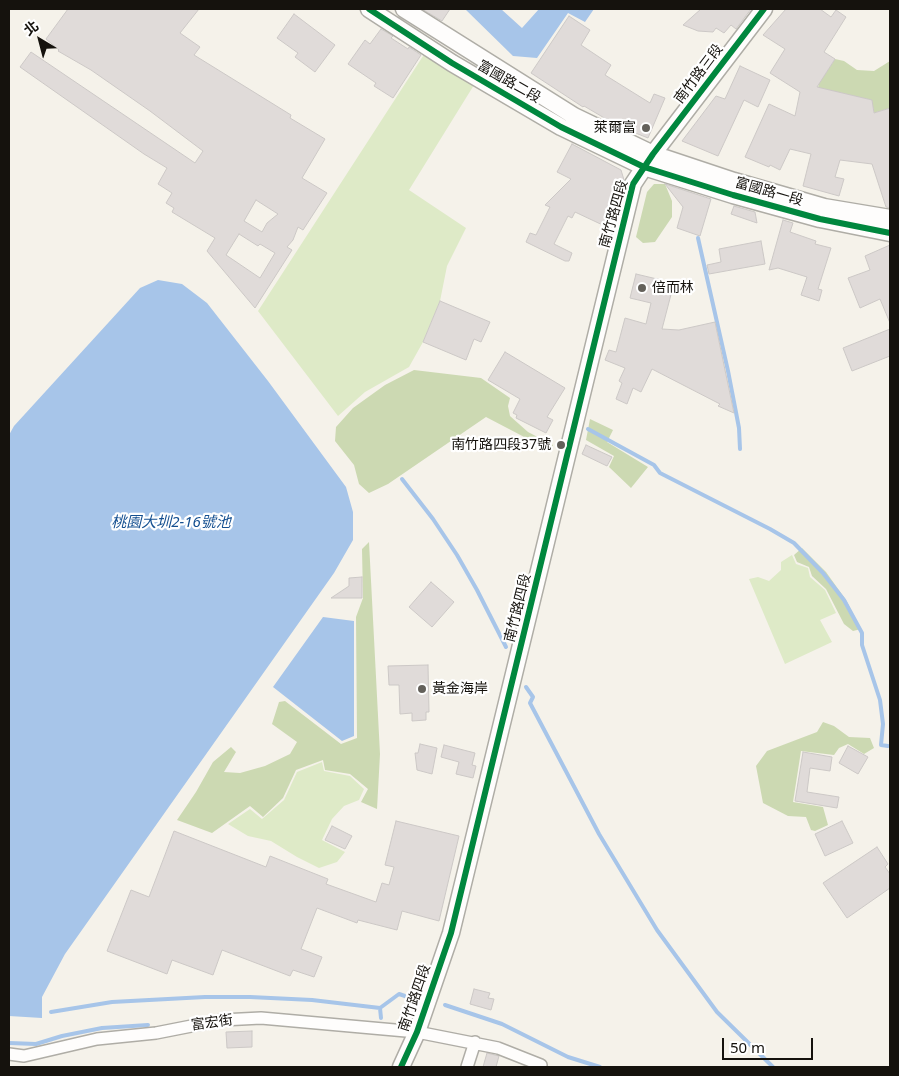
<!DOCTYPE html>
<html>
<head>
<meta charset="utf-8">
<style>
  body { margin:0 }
  #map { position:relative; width:899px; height:1076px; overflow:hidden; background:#f5f2ea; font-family:"Noto Sans","Noto Sans TC",sans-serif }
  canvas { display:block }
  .frame { position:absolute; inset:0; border:10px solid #15120d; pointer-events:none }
  .north { position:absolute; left:15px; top:15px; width:50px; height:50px; -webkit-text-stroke:4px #fff; paint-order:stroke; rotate:323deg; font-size:14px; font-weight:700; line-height:20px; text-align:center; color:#15120d }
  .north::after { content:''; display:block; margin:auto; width:18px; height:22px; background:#15120d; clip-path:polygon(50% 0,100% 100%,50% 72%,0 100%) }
  .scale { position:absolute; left:722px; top:1038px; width:91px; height:22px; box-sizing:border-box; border:2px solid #15120d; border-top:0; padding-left:6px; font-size:15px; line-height:18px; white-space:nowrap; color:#15120d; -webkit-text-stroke:4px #fff; paint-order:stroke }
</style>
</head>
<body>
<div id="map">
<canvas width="899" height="1076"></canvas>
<div class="frame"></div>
<div class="north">北</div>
<div class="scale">50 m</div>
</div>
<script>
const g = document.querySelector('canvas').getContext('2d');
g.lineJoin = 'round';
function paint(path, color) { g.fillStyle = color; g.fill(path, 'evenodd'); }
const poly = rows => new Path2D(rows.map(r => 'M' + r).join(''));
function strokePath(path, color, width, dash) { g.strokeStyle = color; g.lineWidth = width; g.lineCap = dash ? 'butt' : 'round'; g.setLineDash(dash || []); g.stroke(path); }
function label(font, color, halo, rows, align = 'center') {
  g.font = font + ' "Noto Sans","Noto Sans TC",sans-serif'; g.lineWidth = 4.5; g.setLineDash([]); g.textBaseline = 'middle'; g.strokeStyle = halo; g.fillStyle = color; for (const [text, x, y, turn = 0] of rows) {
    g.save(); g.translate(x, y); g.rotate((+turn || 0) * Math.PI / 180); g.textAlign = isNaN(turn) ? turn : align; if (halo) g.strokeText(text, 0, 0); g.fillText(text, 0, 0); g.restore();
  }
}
const green = poly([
  [425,53,474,85,409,190,466,228,447,266,440,301,423,342,409,367,365,392,338,416,258,311],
  [792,555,796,564,808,568,810,577,825,590,836,613,820,620,832,642,785,664,749,579,758,577,769,581,781,570,781,562],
  [322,762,324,771,350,776,364,789,359,800,344,806,332,819,322,840,345,852,337,862,319,868,297,857,271,841,248,836,228,824,250,809,262,819,284,800,297,772]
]);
const forest = poly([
  [835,59,844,61,857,70,874,71,890,61,890,108,874,113,871,100,818,88,819,83],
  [654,184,665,184,672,201,672,217,655,242,643,243,636,237,647,192],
  [414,370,481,378,510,398,508,406,510,416,528,432,553,445,551,451,486,417,388,484,369,493,359,484,354,465,335,441,336,427,353,408,385,385],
  [590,419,613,430,607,442,648,467,631,488,609,467,614,456,586,440],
  [369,542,380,754,377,809,361,802,368,789,350,774,325,770,323,760,296,770,283,798,263,817,250,806,212,833,177,820,196,792,213,762,231,747,236,752,224,772,240,773,265,766,290,754,297,742,272,724,279,702,285,701,341,744,357,738,356,617,363,598,362,549],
  [802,548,826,572,846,600,861,629,853,631,844,624,826,589,812,576,809,567,797,562,794,555],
  [823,722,834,726,849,737,870,738,874,748,864,754,848,744,839,748,834,755,801,751,793,802,823,807,828,825,815,831,811,830,806,817,788,816,763,803,756,766,767,751,817,732]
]);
const water = poly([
  [465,9,501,9,522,28,539,9,594,9,585,22,568,13,537,58,513,56],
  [158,280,182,284,207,303,268,381,346,487,353,512,353,540,334,573,65,954,42,997,42,1018,9,1016,9,435,14,426,140,288],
  [323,617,354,621,354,736,342,741,273,687]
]);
const stream = poly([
  [698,238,728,371,739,428,740,449],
  [588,429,654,465,660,473,770,529,794,543,823,573,844,600,862,633,862,645,880,700,883,724,881,745,888,746],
  [402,479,433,519,457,555,477,590,506,647],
  [526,687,533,697,530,703,599,834,657,930,717,1012,773,1067],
  [445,1005,502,1024,568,1057,600,1067],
  [380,1008,381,1018],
  [51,1012,112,1002,205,997,250,997,312,1000,380,1008,399,994,408,997],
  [9,1043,36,1044,62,1036,102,1028,148,1025]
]);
const building = poly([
  [68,9,199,9,180,33,200,47,194,55,291,115,290,118,325,139,302,178,327,193,303,230,298,227,293,240,287,247,292,250,255,308,207,251,215,238,172,212,174,208,166,203,172,193,158,184,167,168,144,154,20,67,31,52,195,163,203,151,150,111,91,70,58,51,59,50,46,39,68,9],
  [256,200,278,214,267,223,262,232,244,221,256,200],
  [239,234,258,246,260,244,275,253,260,278,226,255,239,234],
  [422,9,450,9,442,21,422,9],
  [701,9,751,9,736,29,731,25,724,33,716,28,713,32,698,31,683,25,701,9],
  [786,9,820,9,831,17,836,10,846,17,824,52,835,59,817,87,872,100,874,113,890,108,890,208,886,207,872,164,840,160,835,177,844,179,839,196,803,186,811,154,790,149,780,170,770,165,769,167,745,157,769,104,795,116,800,92,770,73,785,49,763,35,786,9],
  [294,14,335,45,315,72,295,57,298,53,277,38,294,14],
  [569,16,590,30,581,45,611,65,605,75,650,103,654,94,665,98,648,138,618,126,584,106,583,107,531,73,569,16],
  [381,29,393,36,391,38,408,49,409,47,421,55,393,98,374,86,376,83,348,64,365,40,370,44,381,29],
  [740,66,770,80,758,107,744,100,718,156,682,141,716,96,725,99,740,66],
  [572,144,621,170,624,180,609,228,575,212,572,218,568,216,554,244,572,253,569,261,565,261,526,242,530,233,536,235,550,207,545,205,571,179,557,172,572,144],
  [665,184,711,199,700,236,677,228,683,207,665,184],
  [734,206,755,212,757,223,731,214,734,206],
  [783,220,793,223,790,232,816,241,815,244,831,248,818,289,822,290,819,301,801,295,807,277,778,268,769,270,783,220],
  [761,241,765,264,709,274,707,265,721,262,719,249,761,241],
  [890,245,890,323,880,299,860,308,848,278,870,270,865,256,890,245],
  [636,274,674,283,662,329,679,330,715,322,734,413,718,406,720,404,652,369,641,392,633,388,627,404,616,399,622,383,619,381,625,368,605,360,609,350,616,352,625,318,646,324,651,303,630,298,636,274],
  [440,301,490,322,481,342,474,339,466,360,423,342,440,301],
  [890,329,890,356,852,371,843,348,890,329],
  [505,352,565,388,547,417,553,420,546,433,516,418,517,415,513,413,520,399,488,380,505,352],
  [586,445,612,457,607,466,582,454,586,445],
  [362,577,362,598,331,598,349,586,349,578,362,577],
  [431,582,454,602,432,627,409,607,431,582],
  [428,665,429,712,426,712,426,720,412,721,412,713,400,714,399,685,389,685,388,666,428,665],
  [420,744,437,748,432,774,417,770,415,753,418,753,420,744],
  [444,745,475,753,472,765,476,766,473,778,456,774,459,762,441,757,444,745],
  [848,746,868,757,858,774,839,763,848,746],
  [803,752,832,757,830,771,810,768,807,792,839,797,837,808,795,801,803,752],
  [396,821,459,836,439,921,402,911,397,930,358,920,357,923,317,908,301,949,322,957,314,977,293,970,290,976,222,950,213,975,172,960,167,974,107,951,131,890,149,897,174,831,266,867,270,856,328,879,326,884,376,902,382,883,389,885,394,867,385,865,396,821],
  [842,821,853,843,825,856,815,834,842,821],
  [332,826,352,836,345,849,325,840,332,826],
  [877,847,888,864,885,867,890,874,890,888,847,918,823,883,877,847],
  [474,989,490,993,488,998,494,999,491,1010,470,1004,474,989],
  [252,1031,252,1047,227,1048,226,1032,252,1031],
  [487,1053,499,1056,496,1067,483,1067,487,1053]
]);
const street = poly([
  [9,1054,24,1056,97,1039,156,1033,222,1020,261,1018,417,1032,498,1048,541,1065],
  [467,1067,475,1042]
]);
const secondary = poly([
  [369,9,452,63,561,127,644,167,733,195,820,219,890,233],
  [404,9,574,116,653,154,734,181,824,207,890,218],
  [401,1067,417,1032,451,933,633,184,653,154,764,9]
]);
const cycleway = poly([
  [369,9,452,63,561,127,644,167,733,195,820,219,890,233],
  [401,1067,417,1032,451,933,633,184,653,154,764,9]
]);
const markers = [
  [646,128,5,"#63605a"],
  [642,288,5,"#63605a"],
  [561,445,5,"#63605a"],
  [422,689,5,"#63605a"]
];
const streetNames = [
  ["南竹路三段",699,74,-53],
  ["富國路二段",509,82,30],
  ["富國路一段",769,192,16],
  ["南竹路四段",614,214,-74],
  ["南竹路四段",518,608,-76],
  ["南竹路四段",415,998,-71],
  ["富宏街",212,1023,-8]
];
const poiNames = [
  ["萊爾富",636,128],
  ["倍而林",652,288,"left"],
  ["南竹路四段37號",551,445],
  ["黃金海岸",432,689,"left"]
];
const waterNames = [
  ["桃園大圳2-16號池",171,523]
];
paint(green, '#deeac7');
paint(forest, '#ccd9b2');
paint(water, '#a7c5e9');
strokePath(stream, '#a7c5e9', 4);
paint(building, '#e0dbd9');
strokePath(building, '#ccc8c6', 1);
strokePath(street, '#afada6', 14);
strokePath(secondary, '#afada6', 19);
strokePath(street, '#fefdfc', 11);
strokePath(secondary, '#fefdfc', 16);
strokePath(cycleway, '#00873e', 6);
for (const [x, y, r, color] of markers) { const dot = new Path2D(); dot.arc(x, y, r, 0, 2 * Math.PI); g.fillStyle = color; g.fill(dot); strokePath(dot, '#fff', 2); }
label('14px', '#15120d', '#fff', streetNames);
label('14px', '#15120d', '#fff', poiNames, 'right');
label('italic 15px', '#144f90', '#fff', waterNames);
</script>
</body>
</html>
